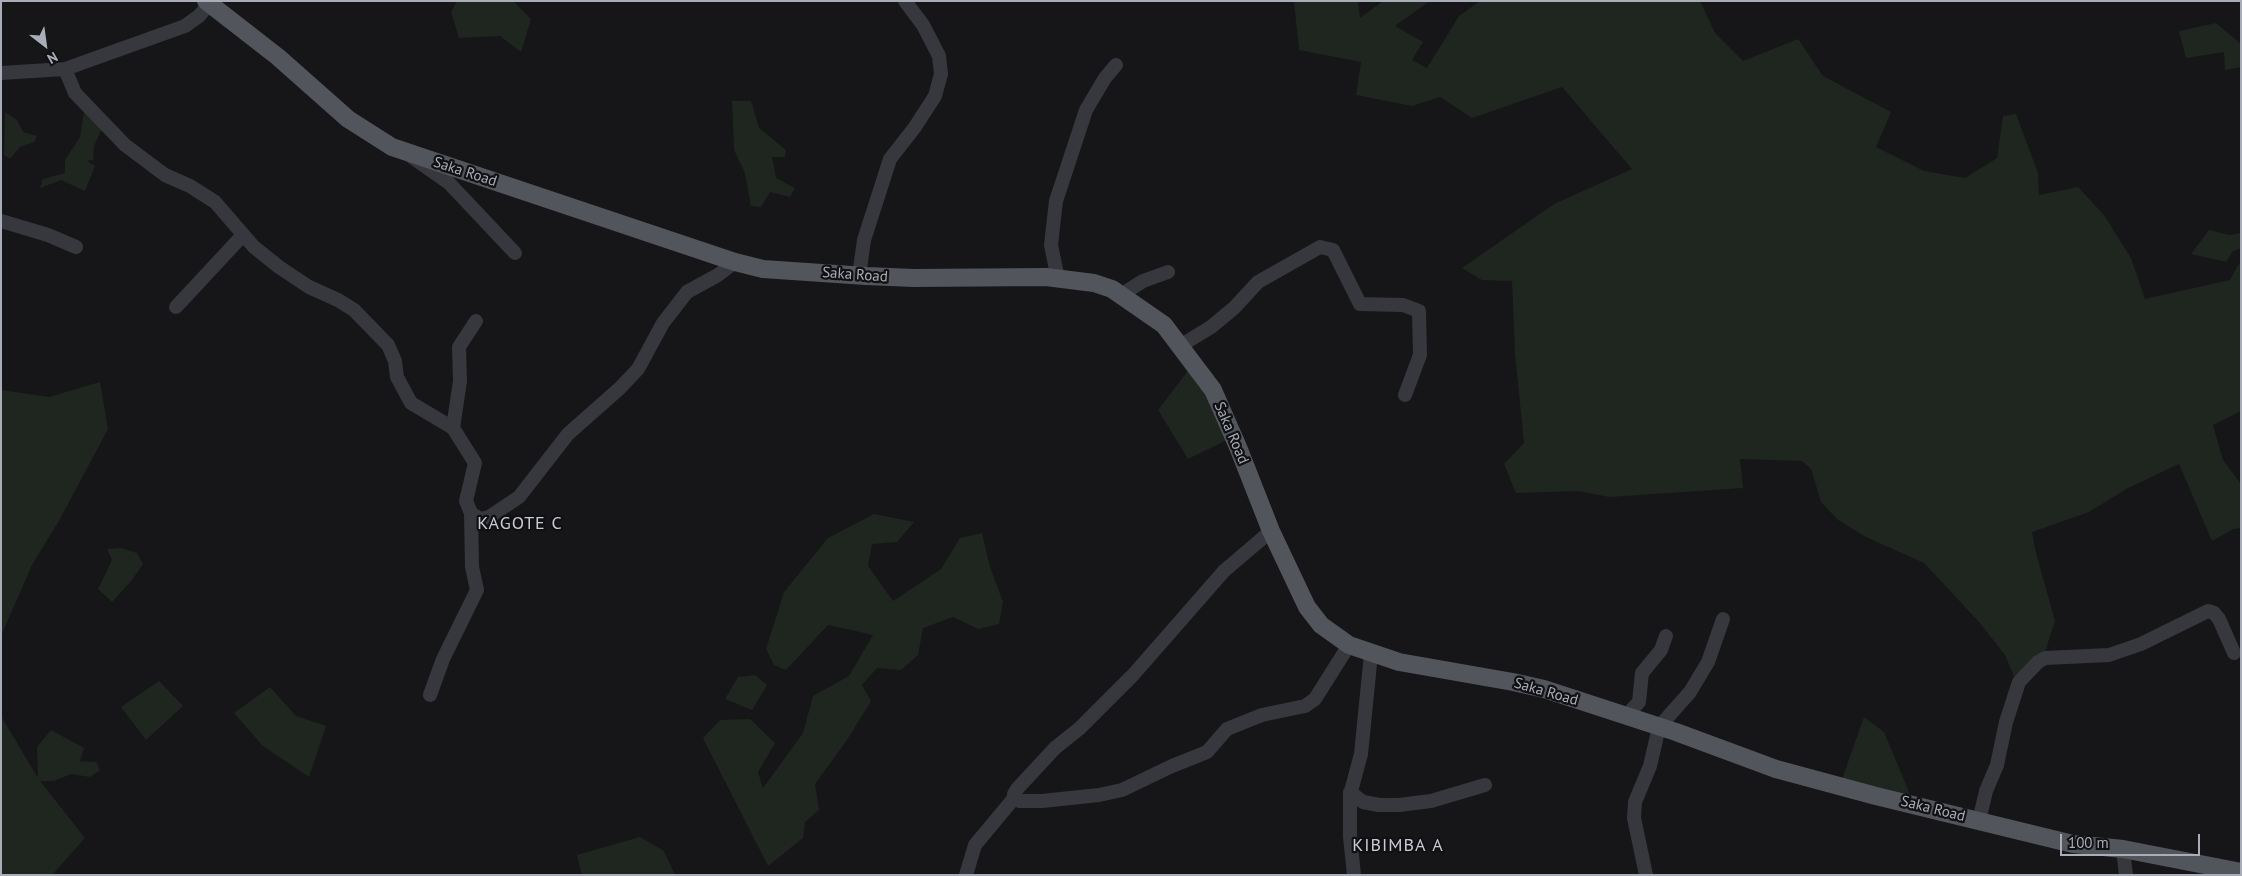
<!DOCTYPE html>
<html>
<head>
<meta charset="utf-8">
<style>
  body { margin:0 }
  #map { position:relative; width:2242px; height:876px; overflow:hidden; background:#161618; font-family:"PT Sans",sans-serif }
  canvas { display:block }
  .frame { position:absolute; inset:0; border:2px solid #a8adb8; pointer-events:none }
  .north { position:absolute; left:20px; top:20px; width:50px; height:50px; -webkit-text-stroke:4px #111113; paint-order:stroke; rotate:150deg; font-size:14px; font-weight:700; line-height:20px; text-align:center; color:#a8adb8 }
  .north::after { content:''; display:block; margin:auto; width:18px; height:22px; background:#a8adb8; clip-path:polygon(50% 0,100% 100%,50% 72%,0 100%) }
  .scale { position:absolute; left:2060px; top:834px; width:140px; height:22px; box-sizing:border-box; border:2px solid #a8adb8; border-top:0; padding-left:6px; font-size:15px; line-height:18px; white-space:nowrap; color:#a8adb8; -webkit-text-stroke:4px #111113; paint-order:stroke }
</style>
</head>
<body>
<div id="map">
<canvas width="2242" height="876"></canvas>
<div class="frame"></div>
<div class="north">N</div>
<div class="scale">100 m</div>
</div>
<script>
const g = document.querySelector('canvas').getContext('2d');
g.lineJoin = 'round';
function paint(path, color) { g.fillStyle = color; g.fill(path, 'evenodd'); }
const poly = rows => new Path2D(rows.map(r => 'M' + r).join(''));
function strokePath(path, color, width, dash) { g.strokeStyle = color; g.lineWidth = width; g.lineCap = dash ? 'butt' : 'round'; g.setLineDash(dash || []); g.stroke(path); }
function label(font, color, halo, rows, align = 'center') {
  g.font = font + ' "PT Sans",sans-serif'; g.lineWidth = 4.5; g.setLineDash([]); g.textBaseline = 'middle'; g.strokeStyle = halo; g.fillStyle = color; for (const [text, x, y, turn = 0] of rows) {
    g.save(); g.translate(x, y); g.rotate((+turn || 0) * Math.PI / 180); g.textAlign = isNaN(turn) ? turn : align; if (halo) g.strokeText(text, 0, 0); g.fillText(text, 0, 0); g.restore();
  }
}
const green = poly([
  [457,1,513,1,531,19,521,52,500,36,459,38,451,12],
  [1294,1,1358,1,1360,18,1383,1,1430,1,1395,26,1423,42,1412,60,1427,68,1459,16,1480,1,1700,1,1715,33,1743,61,1798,39,1823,76,1891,112,1876,147,1924,171,1965,178,1997,158,2003,116,2016,114,2038,173,2039,195,2078,187,2104,215,2131,258,2145,299,2230,280,2238,265,2241,264,2241,411,2213,425,2223,460,2241,484,2241,528,2233,529,2212,541,2179,464,2128,488,2089,512,2032,532,2036,553,2055,621,2044,655,2016,681,2005,655,1979,622,1924,563,1866,537,1838,520,1821,502,1811,469,1802,461,1740,459,1743,488,1609,497,1579,491,1516,493,1504,464,1524,443,1515,354,1512,281,1482,280,1462,268,1554,204,1632,169,1562,87,1472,118,1440,97,1412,106,1356,95,1361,62,1299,50],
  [2216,23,2241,44,2241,67,2225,70,2224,52,2186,58,2179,31],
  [732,101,751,101,759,128,786,150,785,157,772,157,776,178,795,188,790,197,770,192,761,207,751,206,745,173,734,150],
  [85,106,103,126,94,146,93,160,87,161,95,166,85,191,61,180,40,188,43,179,65,173,65,160,80,137],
  [5,112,17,120,23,132,37,136,34,142,20,147,10,159,4,155],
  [2209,230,2229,235,2241,233,2241,248,2232,252,2226,262,2191,254],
  [1190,368,1206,390,1227,440,1188,459,1158,410],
  [100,382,108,429,60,519,32,565,1,636,1,390,49,397],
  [874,514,914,522,897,542,872,544,868,566,893,601,941,569,960,538,982,533,990,567,1003,602,999,624,978,629,953,617,923,628,918,655,901,670,877,668,862,685,871,701,847,740,815,784,819,810,805,822,803,838,768,866,703,738,720,720,750,719,775,743,758,772,763,788,803,733,813,696,849,676,873,635,828,625,786,670,774,665,766,649,784,592,828,538],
  [121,548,137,553,143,564,132,580,112,602,98,589,112,560,107,549],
  [755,675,767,685,752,710,725,699,738,677],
  [159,681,183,706,146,740,121,707],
  [270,687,296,716,326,726,309,777,263,746,234,713],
  [1,716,38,778,37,747,51,730,84,748,80,761,96,762,100,770,90,777,71,774,54,781,40,781,85,838,52,875,1,875],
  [1864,717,1884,732,1912,799,1842,779],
  [640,837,664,851,675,875,582,875,577,855]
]);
const minor = poly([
  [65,69,75,93,125,145,165,175,190,186,215,202,254,247,279,267,309,287,338,300,354,310,388,345,395,361,397,377,411,403,453,428],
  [1,73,65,69,185,26,199,16,209,4],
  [412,157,449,183,515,253],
  [1,221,48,235,76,247],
  [859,276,864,240,890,159,915,127,935,96,941,74,939,56,923,25,905,1],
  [1058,279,1051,245,1056,201,1086,110,1105,78,1116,65],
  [1121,295,1143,281,1168,272],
  [176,307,243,235],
  [476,321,459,347,460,381,453,428,475,463,466,501,471,513,480,519,489,517,519,497,568,434,620,388,638,369,663,323,687,292,718,275,735,262],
  [1180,346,1211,327,1234,308,1258,282,1320,247,1333,250,1360,304,1403,305,1419,311,1420,355,1405,395],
  [1271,531,1224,571,1133,675,1080,728,1055,748,1017,789,1014,794,1015,797,1020,801,1042,801,1099,795,1122,790,1172,766,1207,752,1227,729,1262,715,1305,706,1315,699,1349,645],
  [430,695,443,659,477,590,472,567,471,513],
  [1626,716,1639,702,1642,673,1661,650,1666,636],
  [1350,792,1363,802,1379,805,1399,805,1431,801,1485,785],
  [1979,821,1986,791,1997,765,2006,722,2019,682,2038,662,2045,658,2109,655,2141,644,2208,611,2214,613,2219,619,2234,653],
  [2123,849,2126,875],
  [966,875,975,845,1015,797],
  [1354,875,1350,837,1350,795,1361,754,1371,654],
  [1646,875,1634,818,1635,802,1650,766,1659,727,1690,692,1708,662,1723,619]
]);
const major = poly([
  [206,1,278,57,348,119,392,147,735,262,763,269,866,276,914,278,1046,277,1094,283,1112,289,1164,325,1213,390,1238,447,1271,531,1307,607,1321,625,1349,645,1399,662,1513,682,1544,689,1676,732,1776,769,1876,796,2073,844,2123,849,2241,872]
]);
const streetNames = [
  ["Saka Road",465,172,18],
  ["Saka Road",855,275,4],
  ["Saka Road",1231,433,67],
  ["Saka Road",1546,692,16],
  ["Saka Road",1933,809,14]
];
const quarterNames = [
  ["KAGOTE C",520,524],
  ["KIBIMBA A",1398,846]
];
paint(green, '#1e261f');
strokePath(minor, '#37383d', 14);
strokePath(major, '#53555c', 18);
label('15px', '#a8adb8', '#111113', streetNames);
g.letterSpacing = '1px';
label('18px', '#c9ccd4', '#111113', quarterNames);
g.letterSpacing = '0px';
</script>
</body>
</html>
